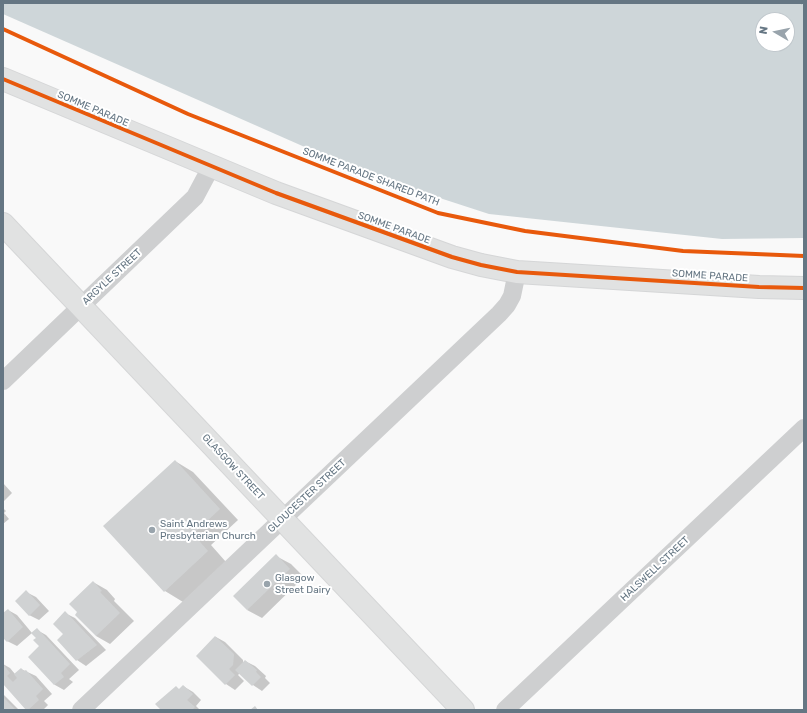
<!DOCTYPE html>
<html>
<head>
<meta charset="utf-8">
<style>
  body { margin:0 }
  #map { position:relative; width:807px; height:713px; overflow:hidden; background:#f9f9f9; font-family:Rubik,sans-serif }
  canvas { display:block }
  .frame { position:absolute; inset:0; border:4px solid #657683; pointer-events:none }
  .north { position:absolute; left:755px; top:12px; width:40px; height:40px; box-sizing:border-box; background:#fff; border:1px solid #c1c8cd; border-radius:50%; rotate:279deg; font-size:11px; font-weight:700; line-height:16px; text-align:center; color:#657683 }
  .north::after { content:''; display:block; margin:auto; width:14px; height:18px; background:#99a4ac; clip-path:polygon(50% 0,100% 100%,50% 72%,0 100%) }
</style>
</head>
<body>
<div id="map">
<canvas width="807" height="713"></canvas>
<div class="frame"></div>
<div class="north">N</div>
</div>
<script>
const g = document.querySelector('canvas').getContext('2d');
g.lineJoin = 'round';
function paint(path, color) { g.fillStyle = color; g.fill(path, 'evenodd'); }
const poly = rows => new Path2D(rows.map(r => 'M' + r).join(''));
function strokePath(path, color, width, dash) { g.strokeStyle = color; g.lineWidth = width; g.lineCap = dash ? 'butt' : 'round'; g.setLineDash(dash || []); g.stroke(path); }
function label(font, color, halo, rows, align = 'center') {
  g.font = font + ' Rubik,sans-serif'; g.lineWidth = 4; g.setLineDash([]); g.textBaseline = 'middle'; g.strokeStyle = halo; g.fillStyle = color; for (const [text, x, y, turn = 0] of rows) {
    g.save(); g.translate(x, y); g.rotate((+turn || 0) * Math.PI / 180); g.textAlign = isNaN(turn) ? turn : align; if (halo) g.strokeText(text, 0, 0); g.fillText(text, 0, 0); g.restore();
  }
}
const water = poly([
  [3,3,804,3,804,238,722,239,489,214,366,174,3,14],
  [763,20,787,20,787,44,763,44]
]);
const shadow = poly([
  [175,461,193,472,238,520,211,545,226,562,183,602,165,591,105,526],
  [3,483,12,493,3,502],
  [3,508,6,511,4,513,9,519,3,524],
  [276,556,291,564,304,577,262,618,247,610],
  [93,582,107,590,115,599,114,601,134,621,110,644,96,636],
  [26,592,36,597,49,611,39,620,29,615],
  [8,610,17,615,32,633,17,646,7,641,3,636,3,614],
  [65,613,75,618,106,650,86,666,77,660,58,640,64,634],
  [37,630,46,635,79,670,69,679,73,682,64,690,55,685,29,657,40,646,37,638],
  [216,637,225,642,243,660,243,664,245,661,255,666,266,676,265,678,270,683,262,691,253,685,240,673,238,675,244,681,235,690,226,684,197,656],
  [3,664,10,668,15,674,21,669,36,676,52,694,44,701,48,705,43,710,28,710,3,683],
  [183,686,193,692,201,700,196,706,200,710,163,710],
  [3,694,19,710,3,710]
]);
const ferry = poly([
  [797,3,804,4]
]);
const building = poly([
  [175,460,220,509,193,534,208,551,164,592,103,526],
  [276,554,290,569,247,610,233,596],
  [93,581,102,591,100,592,120,613,96,636,75,615,77,612,69,604],
  [26,590,40,605,29,616,15,601],
  [8,609,23,627,7,642,3,638,3,613],
  [65,611,97,645,76,661,57,640,63,634,53,624],
  [37,628,70,664,61,673,64,677,54,685,28,657,39,646,33,640,36,638,31,633],
  [215,636,234,654,233,665,229,669,235,675,225,685,196,656],
  [245,660,257,670,256,672,261,677,252,686,235,670],
  [3,664,10,673,7,676,13,682,17,678,14,674,21,668,24,671,26,670,43,689,36,696,39,700,28,710,26,710,3,684],
  [183,685,193,694,187,700,195,707,192,710,161,710,155,704,176,686,179,689],
  [3,697,16,710,3,710],
  [255,706,258,710,250,710]
]);
const minor = poly([
  [3,381,195,197,211,167],
  [81,710,499,314,507,305,512,296,517,272],
  [505,710,804,428]
]);
const major = poly([
  [3,79,276,193,452,257,481,265,517,272,759,287,804,288],
  [3,224,463,710]
]);
const cycleway = poly([
  [3,29,188,114,438,213,525,231,683,251,804,256],
  [3,79,276,193,452,257,481,265,517,272,759,287,804,288]
]);
const markers = [
  [152,530,4,"#99a4ac"],
  [267,584,4,"#99a4ac"]
];
const streetNames = [
  ["SOMME PARADE",93,109,23],
  ["SOMME PARADE SHARED PATH",371,177,21],
  ["SOMME PARADE",394,228,20],
  ["SOMME PARADE",710,276,4],
  ["ARGYLE STREET",112,277,-43],
  ["GLASGOW STREET",233,467,47],
  ["GLOUCESTER STREET",307,496,-43],
  ["HALSWELL STREET",655,569,-43]
];
const poiNames = [
  ["Saint Andrews",160,524],
  ["Presbyterian Church",160,536],
  ["Glasgow",275,578],
  ["Street Dairy",275,590]
];
paint(water, '#ced6d9');
paint(shadow, '#0003');
strokePath(ferry, '#60757c', 1, [5, 4]);
paint(building, '#d0d2d3');
strokePath(major, '#d5d6d7', 24);
strokePath(minor, '#cecfd0', 18);
strokePath(major, '#e1e2e2', 22);
strokePath(cycleway, '#e8590c', 4);
for (const [x, y, r, color] of markers) { const dot = new Path2D(); dot.arc(x, y, r, 0, 2 * Math.PI); g.fillStyle = color; g.fill(dot); strokePath(dot, '#fff', 1.5); }
label('10px', '#657683', '#fff', streetNames);
label('10px', '#657683', '#fff', poiNames, 'left');
</script>
</body>
</html>
